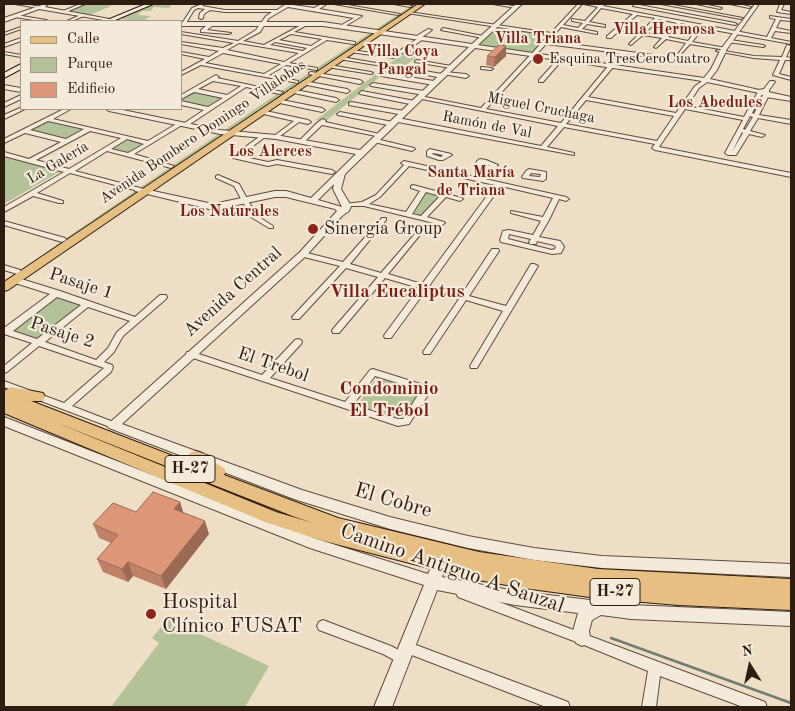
<!DOCTYPE html>
<html>
<head>
<meta charset="utf-8">
<style>
  body { margin:0 }
  #map { position:relative; width:795px; height:711px; overflow:hidden; background:#eedec5; font-family:"Old Standard TT",serif }
  canvas { display:block }
  .frame { position:absolute; inset:0; border:5px solid #2e1c10; pointer-events:none }
  .legend { position:absolute; left:20px; top:20px; width:162px; height:90px; box-sizing:border-box; background:#f4ead9; border:1px solid #a59889; margin:0; padding:6px 9px; list-style:none; font-size:15px; color:#2e1c10 }
  .legend li { display:flex; align-items:center; gap:10px; height:25px }
  .legend b { width:25px; border:1px solid #a59889 }
  .north { position:absolute; left:725px; top:641px; width:50px; height:50px; -webkit-text-stroke:4px #f4ead9; paint-order:stroke; rotate:350deg; font-size:14px; font-weight:700; line-height:20px; text-align:center; color:#2e1c10 }
  .north::after { content:''; display:block; margin:auto; width:18px; height:22px; background:#2e1c10; clip-path:polygon(50% 0,100% 100%,50% 72%,0 100%) }
</style>
</head>
<body>
<div id="map">
<canvas width="795" height="711"></canvas>
<div class="frame"></div>
<ul class="legend">
<li><b style="height:6px;background:#e7bf82"></b>Calle</li>
<li><b style="height:14px;background:#b3c299"></b>Parque</li>
<li><b style="height:14px;background:#de9779"></b>Edificio</li>
</ul>
<div class="north">N</div>
</div>
<script>
const g = document.querySelector('canvas').getContext('2d');
g.lineJoin = 'round';
function paint(path, color) { g.fillStyle = color; g.fill(path, 'evenodd'); }
const poly = rows => new Path2D(rows.map(r => 'M' + r).join(''));
function strokePath(path, color, width, dash) { g.strokeStyle = color; g.lineWidth = width; g.lineCap = dash ? 'butt' : 'round'; g.setLineDash(dash || []); g.stroke(path); }
function label(font, color, halo, rows, align = 'center') {
  g.font = font + ' "Old Standard TT",serif'; g.lineWidth = 4.5; g.setLineDash([]); g.textBaseline = 'middle'; g.strokeStyle = halo; g.fillStyle = color; for (const [text, x, y, turn = 0] of rows) {
    g.save(); g.translate(x, y); g.rotate((+turn || 0) * Math.PI / 180); g.textAlign = isNaN(turn) ? turn : align; if (halo) g.strokeText(text, 0, 0); g.fillText(text, 0, 0); g.restore();
  }
}
const green = poly([
  [84,4,115,4,91,15,67,11],
  [154,4,171,5,169,8,154,7,151,11,142,11,138,15,151,16,143,21,117,19],
  [414,4,420,4,4,286,4,283,65,239,280,92],
  [492,26,549,34,532,53,475,45],
  [402,54,417,56,403,68,393,66,326,121,316,120],
  [193,91,226,97,208,108,181,102,181,95],
  [48,121,85,129,65,140,29,131],
  [126,138,147,143,129,154,108,149],
  [4,156,61,171,4,204],
  [426,192,441,196,432,207,421,216,413,214],
  [56,295,85,304,39,341,9,330],
  [377,377,422,392,403,421,357,406],
  [168,619,269,666,245,707,111,707,159,643,152,638]
]);
const stream = poly([
  [611,638,791,703]
]);
const minor = poly([
  [15,4,24,4,40,7,38,8,15,4],
  [80,4,85,4,64,13,61,12,80,4],
  [202,4,204,5,202,6,225,10,277,10,286,4,314,8,322,4,327,4,319,9,362,16,342,28,340,26,354,18,288,7,269,18,260,32,243,41,264,45,305,23,307,25,294,32,355,42,355,44,353,44,327,40,289,63,317,68,317,70,286,65,269,75,298,81,298,83,201,65,181,75,181,72,205,59,181,54,181,52,209,57,219,51,181,44,181,42,223,48,234,43,181,34,181,32,238,41,256,30,266,16,272,12,225,12,210,10,204,14,203,18,201,19,199,18,200,13,205,9,198,8,194,10,185,25,181,25,192,8,202,4],
  [291,34,322,39,311,46,279,40,291,34],
  [275,42,307,48,303,51,270,45,275,42],
  [239,43,299,53,284,62,227,50,239,43],
  [223,53,281,64,264,74,205,63,223,53],
  [334,4,342,4,400,14,398,15,334,4],
  [394,4,403,4,412,6,410,7,394,4],
  [493,4,502,4,518,7,516,8,493,4],
  [578,4,582,4,563,25,578,28,583,23,572,21,572,19,585,21,598,7,584,4,600,5,601,4,605,4,603,6,767,37,776,19,770,18,770,16,791,19,791,21,780,20,776,28,791,31,791,33,775,31,771,38,791,42,791,44,703,28,692,42,726,48,726,50,690,44,680,55,678,54,686,43,666,39,656,48,654,47,662,38,643,35,631,45,629,44,639,34,620,30,611,38,607,38,607,36,633,14,601,8,589,22,605,25,605,27,587,24,582,29,597,32,597,34,561,27,548,41,653,55,653,56,651,57,624,54,588,97,676,113,695,86,704,80,707,82,699,88,687,106,744,117,759,90,764,89,770,81,774,81,775,82,769,90,769,95,759,115,791,120,791,124,758,118,750,131,765,135,762,137,749,134,736,155,728,155,725,153,743,120,685,109,659,147,791,173,791,177,655,150,652,148,655,144,564,127,547,147,574,153,574,155,398,122,395,120,398,118,541,146,558,126,417,98,420,96,481,108,549,35,407,13,409,12,551,33,578,4],
  [637,15,655,18,641,32,622,28,637,15],
  [659,19,677,23,664,36,645,33,659,19],
  [681,23,699,27,688,41,668,37,681,23],
  [546,44,619,53,561,123,486,109,546,44],
  [763,92,763,95,754,114,752,113,763,92],
  [586,100,674,116,657,141,566,124,586,100],
  [750,116,753,117,745,130,743,129,750,116],
  [742,132,743,133,732,152,742,132],
  [634,4,735,23,737,24,735,25,633,6,634,4],
  [661,4,668,4,743,18,741,19,661,4],
  [696,4,703,4,722,8,720,9,696,4],
  [730,4,738,4,751,7,749,8,730,4],
  [780,4,784,4,781,10,791,12,791,14,777,12,780,4],
  [83,14,86,15,72,21,67,21,83,14],
  [16,15,46,20,48,21,40,21,15,17,16,15],
  [210,23,214,24,207,30,231,33,229,34,201,32,201,30,210,23],
  [21,27,21,29,4,35,4,33,21,27],
  [443,28,483,36,485,37,483,38,441,30,443,28],
  [428,29,432,30,421,38,422,40,410,48,436,52,438,53,438,54,407,50,403,53,399,53,399,51,417,39,415,37,428,29],
  [21,38,21,41,4,47,4,44,21,38],
  [730,40,763,45,765,46,763,47,728,42,728,40,730,40],
  [787,45,791,46,786,57,791,58,791,60,785,60,779,74,791,77,791,80,773,75,780,60,754,58,716,51,718,50,754,56,782,57,787,45],
  [352,50,393,56,395,57,393,58,350,52,350,51,352,50],
  [4,52,21,55,21,57,4,54,4,52],
  [341,57,382,64,384,65,382,66,339,59,339,58,341,57],
  [559,58,563,59,543,82,539,82,539,80,559,58],
  [417,60,451,66,453,67,451,68,415,62,415,61,417,60],
  [329,65,371,72,373,73,371,74,327,67,327,66,329,65],
  [395,66,442,74,445,76,442,78,393,68,393,66,395,66],
  [483,67,491,68,493,69,491,70,481,69,481,67,483,67],
  [311,72,360,80,363,82,360,84,309,74,309,73,311,72],
  [445,72,466,74,469,76,466,78,443,74,443,73,445,72],
  [383,73,434,81,437,83,434,85,381,76,381,74,383,73],
  [216,75,219,77,217,78,283,92,280,94,246,87,187,126,183,126,183,124,204,110,181,105,181,101,208,107,223,98,194,92,181,99,181,95,216,75],
  [213,81,241,86,227,95,198,89,213,81],
  [304,81,347,89,350,91,347,93,302,84,302,82,304,81],
  [373,83,424,91,427,93,424,95,371,86,370,85,373,83],
  [291,89,336,98,339,100,336,102,289,92,288,91,291,89],
  [362,91,415,101,418,103,415,105,360,94,359,93,362,91],
  [21,95,21,99,4,107,4,103,21,95],
  [277,99,322,108,325,110,322,112,275,102,274,101,277,99],
  [351,102,404,111,407,113,404,115,349,105,349,103,351,102],
  [20,108,25,109,4,119,4,115,20,108],
  [64,109,71,109,53,119,148,141,178,123,182,123,182,125,134,154,174,166,171,168,107,151,75,171,140,188,140,190,138,191,70,173,37,193,63,201,63,203,59,203,33,196,4,212,4,207,64,172,4,156,4,152,29,159,61,142,25,133,4,143,4,139,64,109],
  [48,121,84,129,66,139,30,130,48,121],
  [90,131,121,138,69,169,36,160,90,131],
  [127,139,144,144,128,153,111,149,127,139],
  [261,110,308,120,311,122,308,124,299,122,276,139,273,137,274,136,294,121,259,113,258,112,261,110],
  [340,112,393,122,396,124,393,126,338,115,337,114,340,112],
  [323,119,326,121,325,122,384,135,381,137,322,125,303,143,299,143,299,141,318,122,323,119],
  [263,134,265,135,265,137,240,156,268,162,277,160,332,170,335,172,332,174,277,164,268,166,233,158,233,156,263,134],
  [376,139,414,148,415,149,412,151,374,142,374,140,376,139],
  [430,149,451,154,452,155,443,160,439,160,427,156,427,151,430,149],
  [433,153,443,155,441,157,432,154,433,153],
  [480,159,486,160,498,165,495,169,493,170,476,167,475,166,477,161,480,159],
  [482,163,483,163,491,166,482,165,482,163],
  [404,161,566,197,569,199,566,201,559,199,549,220,539,237,560,241,563,245,564,247,561,253,552,254,501,242,500,240,503,231,509,230,533,235,541,221,511,213,511,211,543,217,553,198,501,186,429,286,462,294,492,249,498,249,499,251,469,296,506,306,531,264,534,264,538,266,477,368,471,368,470,366,503,311,466,300,430,354,424,354,423,352,459,299,426,290,391,338,385,338,384,336,385,334,419,288,385,278,339,333,333,333,332,331,333,329,378,277,346,268,299,319,293,319,292,317,340,266,300,256,300,252,303,252,343,262,382,218,386,218,386,220,350,264,381,273,420,228,424,228,424,230,388,274,422,284,495,185,409,166,380,197,369,204,406,212,420,191,411,188,411,186,413,185,462,198,463,199,460,201,446,197,427,217,444,222,445,223,442,225,364,206,344,206,344,204,362,202,376,195,404,165,401,163,404,161],
  [426,192,440,196,421,216,412,214,426,192],
  [509,234,531,239,529,242,530,244,536,244,537,241,554,245,556,247,555,249,552,250,508,239,509,234],
  [529,169,546,172,546,179,543,181,523,178,522,177,526,171,529,169],
  [531,173,541,174,540,177,529,176,531,173],
  [218,175,239,184,256,215,273,226,273,228,269,228,251,217,234,186,216,178,216,176,218,175],
  [4,221,65,238,66,240,62,242,4,225,4,221],
  [4,265,20,270,21,272,17,274,4,270,4,265],
  [12,278,18,278,60,291,135,317,160,295,166,295,167,297,166,299,123,336,114,352,104,362,112,365,113,367,111,372,72,406,116,423,118,425,116,427,110,427,4,387,4,381,64,403,104,368,39,346,7,372,4,373,4,366,32,343,4,334,4,328,50,294,12,282,11,280,12,278],
  [57,297,81,305,37,339,13,331,57,297],
  [88,307,130,321,117,332,108,348,96,360,45,342,88,307],
  [298,339,301,340,302,342,301,344,270,378,345,402,370,370,373,369,430,387,432,389,409,424,398,426,187,356,186,354,187,352,193,352,262,375,295,340,298,339],
  [375,376,421,390,403,419,398,419,353,405,375,376],
  [462,588,760,700,765,702,767,707,743,707,660,676,656,707,642,707,648,671,579,643,458,597,456,593,458,589,462,588],
  [323,620,391,646,408,655,409,659,408,663,403,665,383,654,319,630,317,626,319,622,323,620],
  [408,642,563,700,568,702,570,707,546,707,404,652,402,648,404,644,408,642]
]);
const tertiary = poly([
  [45,4,47,5,45,7,120,21,109,21,39,9,4,22,4,18,45,4],
  [516,4,522,4,478,45,704,78,711,69,721,49,755,4,759,4,727,49,717,70,710,79,791,97,791,101,766,97,759,93,707,82,704,84,701,81,696,80,475,48,345,174,341,189,351,206,349,211,342,216,306,256,122,424,302,490,390,517,468,536,534,548,602,556,791,564,791,577,602,568,534,560,468,548,390,529,294,499,109,428,107,425,300,252,337,211,335,209,286,197,275,197,213,210,135,191,135,187,213,204,275,191,286,191,311,198,356,154,276,139,220,134,109,111,106,109,118,109,220,130,276,135,360,150,469,47,323,26,181,26,181,22,323,22,472,44,516,4],
  [334,184,333,189,342,207,318,200,334,184],
  [4,85,21,88,21,92,4,89,4,85],
  [4,417,317,539,428,574,438,552,443,550,448,552,450,556,442,577,515,591,631,605,791,612,791,626,631,619,601,615,592,620,589,631,590,638,588,643,582,646,576,643,573,631,578,613,515,605,437,590,392,707,374,707,424,585,310,548,4,426,4,417]
]);
const secondary = poly([
  [146,4,153,4,113,21,105,21,146,4],
  [21,64,21,69,4,78,4,73,21,64]
]);
const primary = poly([
  [418,4,425,4,8,290,4,291,4,282,418,4],
  [11,387,43,393,45,397,43,401,31,401,191,463,188,457,190,453,196,451,202,453,206,458,224,468,226,472,224,475,338,518,479,552,598,569,791,579,791,610,678,605,597,598,524,588,472,579,320,540,265,522,4,413,4,391,11,387],
  [52,421,295,517,313,523,276,512,52,421]
]);
const wall = poly([
  [487,56,506,56,494,67,486,65],
  [180,502,183,512,209,534,166,589,133,576,128,582,103,572,97,559,111,543,99,538,93,524,136,512]
]);
const shadedWall = poly([
  [506,46,506,56,494,67,495,57],
  [180,502,184,515,174,509],
  [205,521,209,534,166,589,161,576],
  [128,562,133,576,128,582,122,569]
]);
const building = poly([
  [499,45,506,46,495,57,487,56,499,45],
  [153,492,180,502,174,509,205,521,161,576,128,562,122,569,97,559,118,535,93,524,113,503,136,512,153,492]
]);
const markers = [
  [538,59,6,"#8f2418"],
  [313,229,6,"#8f2418"],
  [151,614,6,"#8f2418"]
];
const farPoinames = [
  ["Esquina TresCeroCuatro",549,59]
];
const farStreetnames = [
  ["Miguel Cruchaga",541,108,11],
  ["Ramón de Val",487,125,11],
  ["Avenida Bombero Domingo Villalobos",203,132,-34],
  ["La Galería",58,163,-31]
];
const farNeighbourhoodnames = [
  ["Villa Hermosa",664,30],
  ["Villa Triana",538,39],
  ["Villa Coya",402,52],
  ["Pangal",402,70],
  ["Los Abedules",715,103],
  ["Los Alerces",270,152],
  ["Santa María",471,173],
  ["de Triana",471,191],
  ["Los Naturales",229,212]
];
const shields = [
  [190,469,50],
  [615,592,50]
];
const shieldNames = [
  ["H-27",190,469],
  ["H-27",615,592]
];
const poiNames = [
  ["Sinergia Group",324,229]
];
const streetNames = [
  ["Pasaje 1",81,284,18],
  ["Avenida Central",233,292,-42],
  ["Pasaje 2",62,333,18],
  ["El Trebol",273,365,19]
];
const neighbourhoodNames = [
  ["Villa Eucaliptus",397,292],
  ["Condominio",389,389],
  ["El Trébol",389,411]
];
const nearStreetnames = [
  ["El Cobre",393,501,16],
  ["Camino Antiguo A Sauzal",452,569,19]
];
const nearPoinames = [
  ["Hospital",162,602],
  ["Clínico FUSAT",162,626]
];
paint(green, '#b3c299');
strokePath(stream, '#6f7c71', 2.5);
strokePath(minor, '#5e4c3d', 2);
strokePath(tertiary, '#5e4c3d', 2);
strokePath(secondary, '#2e1c10', 2);
strokePath(primary, '#2e1c10', 2);
paint(minor, '#f4ead9');
paint(tertiary, '#f4ead9');
paint(secondary, '#f4ead9');
paint(primary, '#e7bf82');
paint(wall, '#bf8268');
paint(shadedWall, '#9b6a55');
paint(building, '#de9779');
strokePath(building, '#9b6a55', 1);
for (const [x, y, r, color] of markers) { const dot = new Path2D(); dot.arc(x, y, r, 0, 2 * Math.PI); g.fillStyle = color; g.fill(dot); strokePath(dot, '#f4ead9', 2); }
label('15px', '#2e1c10', '#f4ead9', farPoinames, 'left');
label('15px', '#2e1c10', '#f4ead9', farStreetnames);
label('bold 16px', '#7a1f14', '#f4ead9', farNeighbourhoodnames);
for (const [x, y, w] of shields) { const box = new Path2D(); box.roundRect(x - w / 2, y - 13.5, w, 27, 4); g.fillStyle = '#f4ead9'; g.fill(box); strokePath(box, '#2e1c10', 1); }
label('bold 16px', '#2e1c10', null, shieldNames);
label('18px', '#2e1c10', '#f4ead9', poiNames, 'left');
label('18px', '#2e1c10', '#f4ead9', streetNames);
label('bold 19px', '#7a1f14', '#f4ead9', neighbourhoodNames);
label('21px', '#2e1c10', '#f4ead9', nearStreetnames);
label('21px', '#2e1c10', '#f4ead9', nearPoinames, 'left');
</script>
</body>
</html>
